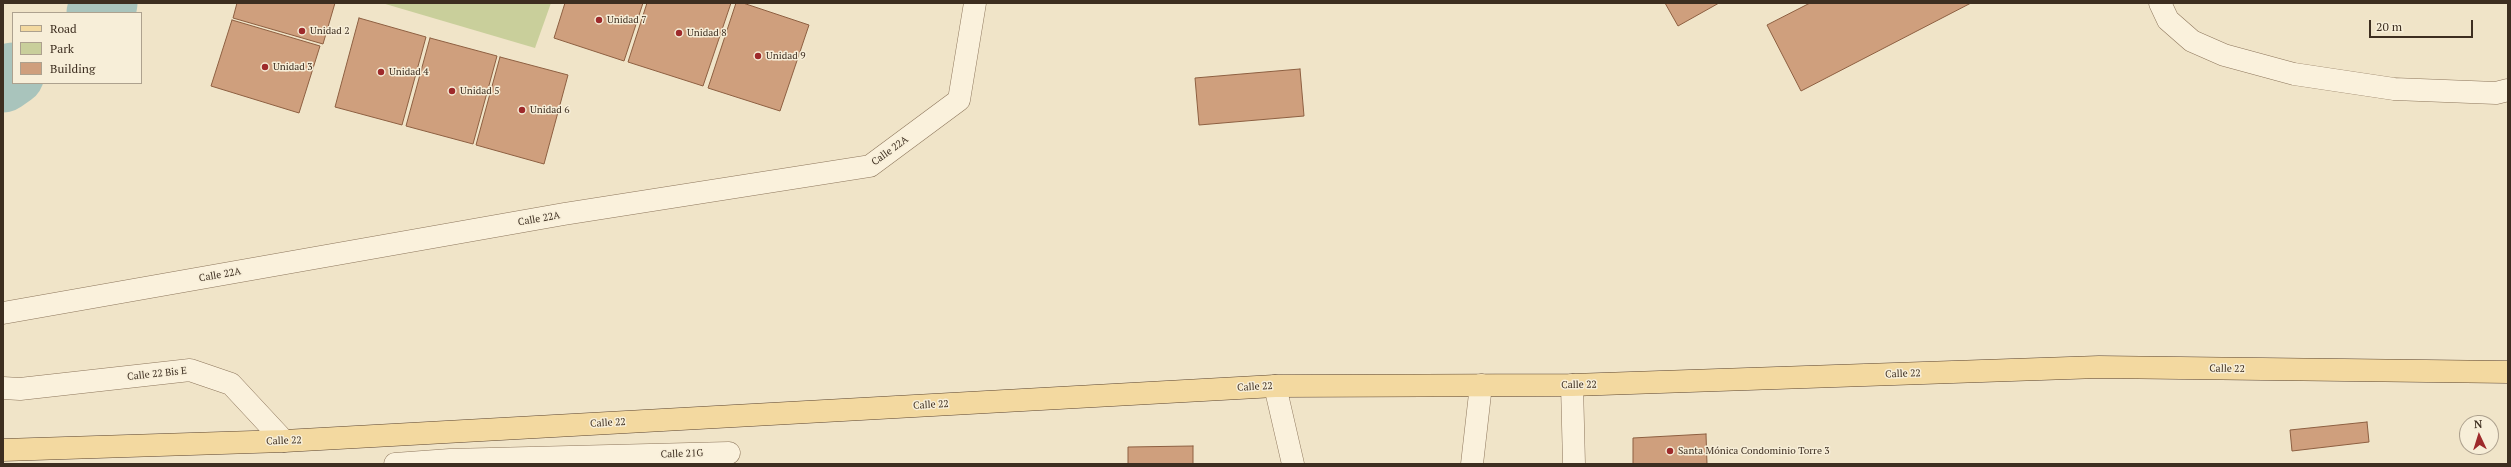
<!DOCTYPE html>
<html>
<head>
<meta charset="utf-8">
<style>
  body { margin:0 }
  #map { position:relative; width:2511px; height:467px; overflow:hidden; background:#f0e4c8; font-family:"PT Serif",serif }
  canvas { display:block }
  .frame { position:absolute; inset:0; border:4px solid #3d2e20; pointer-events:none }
  .legend { position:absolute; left:12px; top:12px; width:130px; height:72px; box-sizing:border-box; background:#f7eed8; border:1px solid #ada18e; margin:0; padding:5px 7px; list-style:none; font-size:12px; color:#3d2e20 }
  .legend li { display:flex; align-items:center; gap:8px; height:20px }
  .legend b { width:20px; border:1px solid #ada18e }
  .north { position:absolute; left:2459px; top:415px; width:40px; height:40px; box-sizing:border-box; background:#f7eed8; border:1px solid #ada18e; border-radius:50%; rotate:356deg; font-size:11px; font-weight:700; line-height:16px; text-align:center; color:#3d2e20 }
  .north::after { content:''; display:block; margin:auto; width:14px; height:18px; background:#9e2a2b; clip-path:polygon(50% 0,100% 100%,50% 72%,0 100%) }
  .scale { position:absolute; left:2369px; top:20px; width:104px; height:18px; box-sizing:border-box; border:2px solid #3d2e20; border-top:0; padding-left:5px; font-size:12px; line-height:14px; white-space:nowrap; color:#3d2e20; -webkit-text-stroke:3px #f7eed8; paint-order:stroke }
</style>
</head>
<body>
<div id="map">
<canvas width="2511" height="467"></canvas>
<div class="frame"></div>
<ul class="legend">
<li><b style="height:5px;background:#f3d9a0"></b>Road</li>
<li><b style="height:11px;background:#c9cf9b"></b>Park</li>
<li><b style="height:11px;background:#cf9f7d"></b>Building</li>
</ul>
<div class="north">N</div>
<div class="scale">20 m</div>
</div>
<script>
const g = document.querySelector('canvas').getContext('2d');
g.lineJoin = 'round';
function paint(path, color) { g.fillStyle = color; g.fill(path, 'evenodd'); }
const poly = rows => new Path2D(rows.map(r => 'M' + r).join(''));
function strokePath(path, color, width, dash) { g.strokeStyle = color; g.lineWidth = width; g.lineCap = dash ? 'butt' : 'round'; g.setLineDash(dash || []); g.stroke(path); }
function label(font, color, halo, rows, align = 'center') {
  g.font = font + ' "PT Serif",serif'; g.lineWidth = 3; g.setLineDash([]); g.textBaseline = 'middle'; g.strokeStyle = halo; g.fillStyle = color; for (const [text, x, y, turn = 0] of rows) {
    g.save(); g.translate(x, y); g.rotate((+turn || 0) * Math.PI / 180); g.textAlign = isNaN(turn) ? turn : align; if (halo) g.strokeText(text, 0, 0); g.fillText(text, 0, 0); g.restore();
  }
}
const green = poly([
  [382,3,551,3,535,48]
]);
const river = poly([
  [98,13,105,8,106,3],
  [3,81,13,74]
]);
const building = poly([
  [237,3,335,3,323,44,233,18,237,3],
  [565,3,643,3,624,61,554,38,565,3],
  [647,3,731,3,703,86,628,62,647,3],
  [736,3,743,3,809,25,780,111,708,88,736,3],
  [1665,3,1719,3,1678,26,1665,3],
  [1810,3,1971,3,1801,91,1767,25,1810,3],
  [359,18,426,37,402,125,335,107,359,18],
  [232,20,320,46,299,113,211,86,232,20],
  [430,38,497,56,473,144,406,126,430,38],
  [500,57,568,75,544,164,476,145,500,57],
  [1300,69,1304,116,1199,125,1195,78,1300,69],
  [2367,422,2369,442,2292,451,2290,430,2367,422],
  [1706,434,1707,464,1633,464,1633,438,1706,434],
  [1193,446,1193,464,1128,464,1128,447,1193,446]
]);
const minor = poly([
  [2160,3,2168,20,2192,41,2224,55,2294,74,2394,89,2496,93,2508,90],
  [3,313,564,214,870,166,959,100,975,3],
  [1572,385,1574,464],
  [1275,386,1293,464],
  [3,388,20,389,190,370,231,384,284,441],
  [395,464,450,460,729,453],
  [1472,464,1481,385]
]);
const major = poly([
  [3,450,284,441,1275,386,1572,385,2099,367,2508,372]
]);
const markers = [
  [599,20,4,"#9e2a2b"],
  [302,31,4,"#9e2a2b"],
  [679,33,4,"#9e2a2b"],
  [758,56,4,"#9e2a2b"],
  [265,67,4,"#9e2a2b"],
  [381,72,4,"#9e2a2b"],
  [452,91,4,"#9e2a2b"],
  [522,110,4,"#9e2a2b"],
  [1670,451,4,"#9e2a2b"]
];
const poiNames = [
  ["Unidad 7",607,20],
  ["Unidad 2",310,31],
  ["Unidad 8",687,33],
  ["Unidad 9",766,56],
  ["Unidad 3",273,67],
  ["Unidad 4",389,72],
  ["Unidad 5",460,91],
  ["Unidad 6",530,110],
  ["Santa Mónica Condominio Torre 3",1678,451]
];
const streetNames = [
  ["Calle 22A",890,151,-36],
  ["Calle 22A",539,219,-10],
  ["Calle 22A",220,275,-10],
  ["Calle 22",2227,369,1],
  ["Calle 22 Bis E",157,374,-6],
  ["Calle 22",1903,374,-2],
  ["Calle 22",1579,385,-1],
  ["Calle 22",1255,387,-3],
  ["Calle 22",931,405,-3],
  ["Calle 22",608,423,-3],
  ["Calle 22",284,441,-2],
  ["Calle 21G",682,454,-2]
];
paint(green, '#c9cf9b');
strokePath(river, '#a9c4bc', 63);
paint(building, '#cf9f7d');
strokePath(building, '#8d5f41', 1);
strokePath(minor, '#8d765c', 23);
strokePath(major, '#5b4430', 23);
strokePath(minor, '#faf1dc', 22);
strokePath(major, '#f3d9a0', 22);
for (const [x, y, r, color] of markers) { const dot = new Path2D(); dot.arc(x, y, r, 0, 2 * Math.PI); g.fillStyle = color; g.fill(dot); strokePath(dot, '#f7eed8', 1.5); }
label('10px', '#3d2e20', '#f7eed8', poiNames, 'left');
label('10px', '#3d2e20', '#f7eed8', streetNames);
</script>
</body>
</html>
